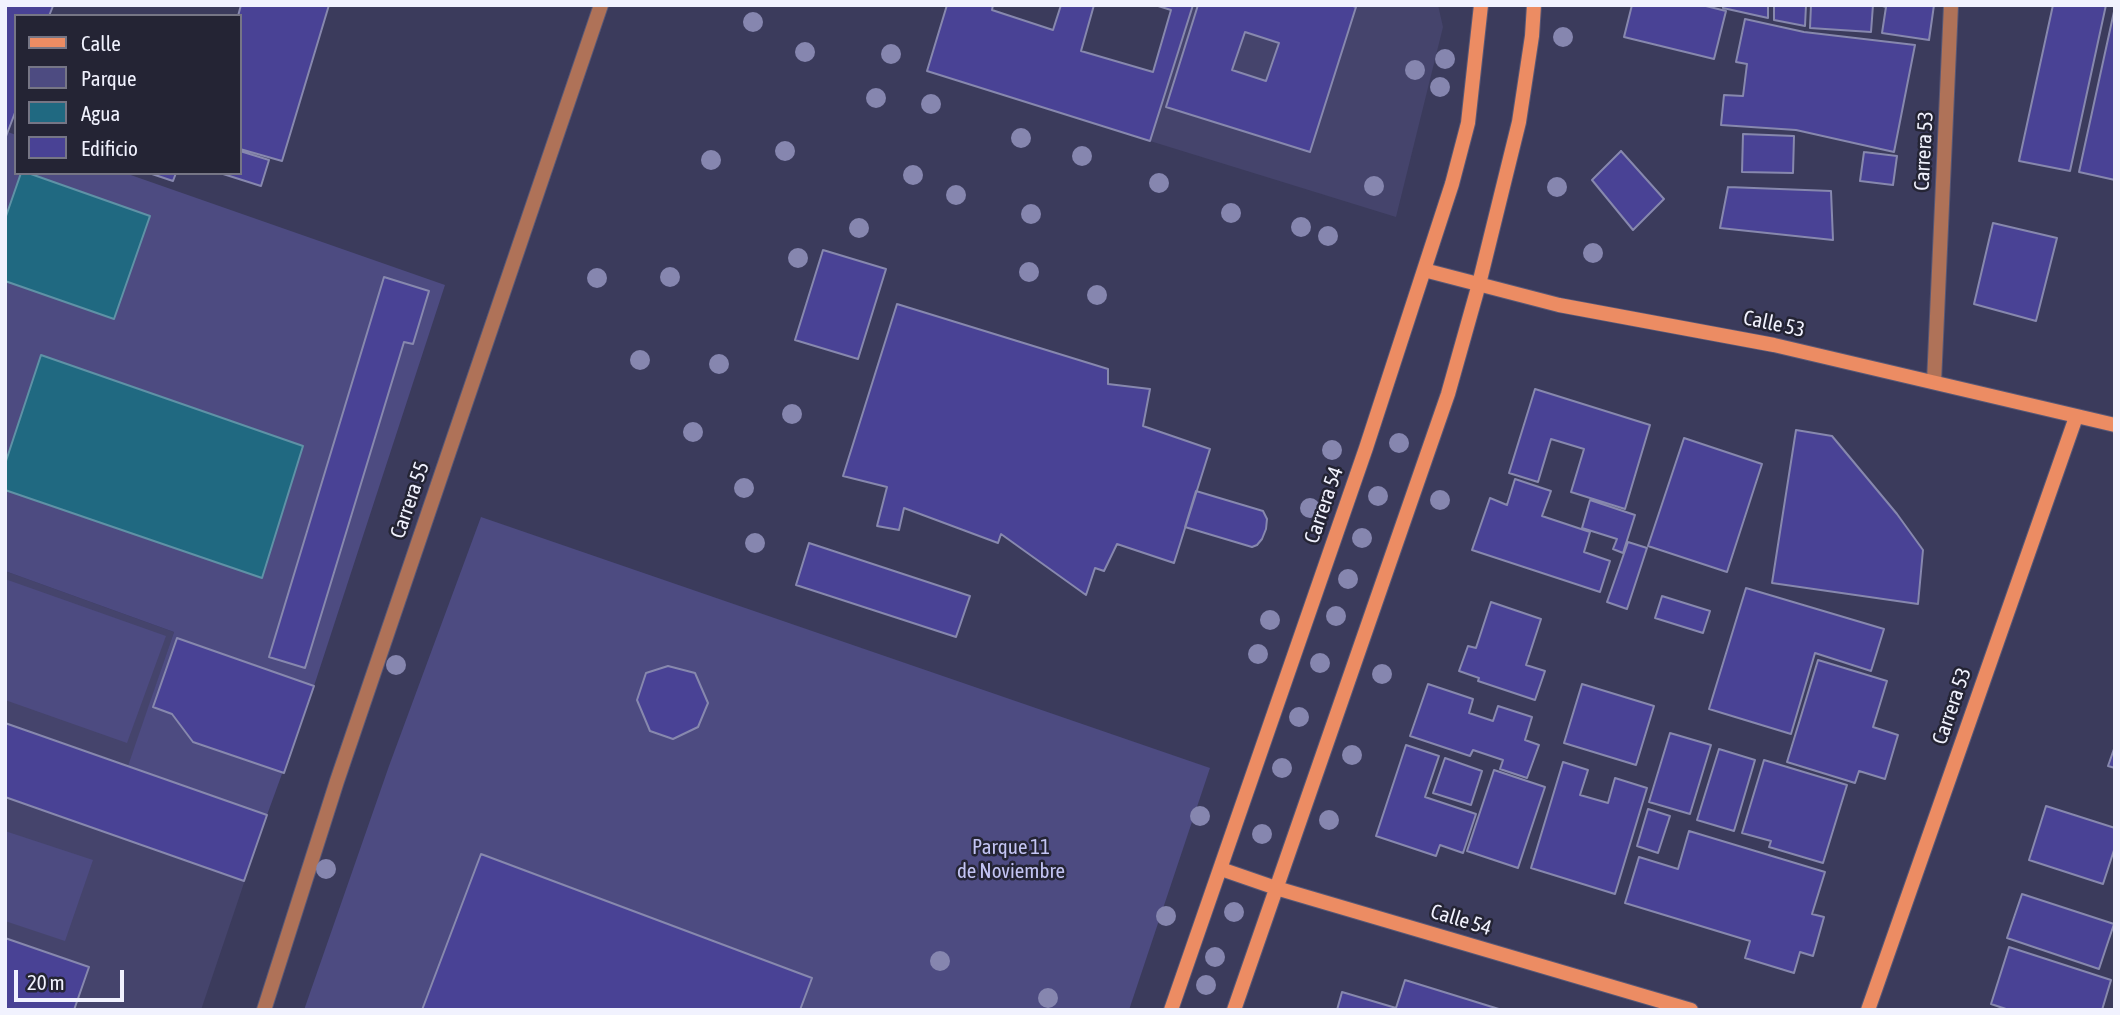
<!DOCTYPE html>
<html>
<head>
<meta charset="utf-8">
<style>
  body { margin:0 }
  #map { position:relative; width:2120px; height:1015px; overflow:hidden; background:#3b3b5c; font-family:"Asap Condensed",sans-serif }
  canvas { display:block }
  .frame { position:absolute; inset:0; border:7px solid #f1f2fe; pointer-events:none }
  .legend { position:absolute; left:14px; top:14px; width:228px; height:161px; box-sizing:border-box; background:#242434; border:2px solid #767685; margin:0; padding:9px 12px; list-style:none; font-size:21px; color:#f1f2fe }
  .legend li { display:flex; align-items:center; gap:14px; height:35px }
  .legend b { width:35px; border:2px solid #767685 }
  .scale { position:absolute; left:14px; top:970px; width:110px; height:32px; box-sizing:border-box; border:4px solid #f1f2fe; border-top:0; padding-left:9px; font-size:21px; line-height:24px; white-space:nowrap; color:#f1f2fe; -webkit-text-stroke:5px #242434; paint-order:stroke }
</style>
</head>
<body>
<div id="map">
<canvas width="2120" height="1015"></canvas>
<div class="frame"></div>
<ul class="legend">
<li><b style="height:9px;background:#ec8c63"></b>Calle</li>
<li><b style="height:19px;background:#4d4b81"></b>Parque</li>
<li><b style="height:19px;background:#206981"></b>Agua</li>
<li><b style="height:19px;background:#494295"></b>Edificio</li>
</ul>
<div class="scale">20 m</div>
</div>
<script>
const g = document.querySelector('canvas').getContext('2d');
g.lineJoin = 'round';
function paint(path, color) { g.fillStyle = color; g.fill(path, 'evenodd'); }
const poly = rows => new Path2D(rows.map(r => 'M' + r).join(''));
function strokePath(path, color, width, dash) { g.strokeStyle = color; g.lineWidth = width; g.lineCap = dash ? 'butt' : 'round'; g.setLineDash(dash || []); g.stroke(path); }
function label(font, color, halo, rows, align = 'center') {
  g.font = font + ' "Asap Condensed",sans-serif'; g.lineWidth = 5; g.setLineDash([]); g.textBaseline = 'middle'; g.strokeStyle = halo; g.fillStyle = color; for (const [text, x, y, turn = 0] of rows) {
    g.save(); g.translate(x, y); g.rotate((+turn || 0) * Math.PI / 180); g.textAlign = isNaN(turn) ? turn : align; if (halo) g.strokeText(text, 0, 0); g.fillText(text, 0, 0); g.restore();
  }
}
const built = poly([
  [1193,5,1438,5,1443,27,1396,217,1150,141],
  [5,571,174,632,129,766,267,815,201,1010,5,1010]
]);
const green = poly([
  [8,132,16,135,16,173,125,173,445,285,314,686,267,815,128,766,174,632,5,571,5,139],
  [481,517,1210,768,1129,1010,304,1010,389,766],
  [668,666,695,674,708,703,698,727,673,739,650,731,637,700,646,673],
  [5,579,166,636,127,743,5,700],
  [5,831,93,860,65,941,5,921]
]);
const water = poly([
  [21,173,28,173,150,216,114,319,5,281,5,219,21,173],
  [41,355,303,446,262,578,5,490,5,464,41,355]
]);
const building = poly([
  [5,5,53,6,49,16,16,16,16,110,5,139,5,5],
  [241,5,329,5,282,161,240,149,240,16,238,16,241,5],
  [947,5,1193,5,1150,141,927,71,947,5],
  [993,5,1061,5,1053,30,992,10,993,5],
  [1094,5,1155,5,1171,10,1153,72,1081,51,1094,5],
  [1198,5,1350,5,1356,7,1310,152,1166,107,1198,5],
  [1245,32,1279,43,1266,81,1232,70,1245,32],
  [1632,5,1702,5,1726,11,1714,59,1624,37,1632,5],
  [1723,5,1768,5,1768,18,1723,8,1723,5],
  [1774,5,1806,5,1805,26,1774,20,1774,5],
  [1811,5,1873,5,1871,32,1810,28,1811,5],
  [1879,5,1934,5,1929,40,1882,33,1886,7,1879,5],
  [2053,5,2106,5,2070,171,2019,161,2053,5],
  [2115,7,2115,180,2079,172,2115,7],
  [1745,19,1804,32,1915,45,1894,152,1796,130,1721,125,1724,95,1743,96,1747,64,1736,62,1745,19],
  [1743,134,1794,136,1793,173,1742,172,1743,134],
  [240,151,269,160,261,186,220,173,240,173,240,151],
  [1621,151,1664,199,1633,230,1592,180,1621,151],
  [1864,152,1897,156,1893,185,1860,181,1864,152],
  [149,173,176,173,173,181,149,173],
  [1728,187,1831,191,1833,240,1720,228,1728,187],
  [1993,223,2057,238,2036,321,1974,304,1993,223],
  [823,250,886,269,858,359,795,340,823,250],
  [384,277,429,291,413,344,404,342,305,668,269,657,384,277],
  [897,304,1108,369,1108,384,1150,389,1143,426,1210,449,1174,563,1117,544,1104,571,1095,568,1086,595,1001,534,998,543,904,508,899,530,877,526,887,487,843,476,897,304],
  [1535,389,1650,425,1625,509,1571,492,1584,449,1551,439,1538,482,1509,473,1535,389],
  [1796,430,1832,436,1897,514,1923,550,1918,604,1772,583,1796,430],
  [1684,438,1762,464,1727,572,1648,546,1684,438],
  [1515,479,1551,491,1542,516,1590,532,1584,552,1610,561,1600,592,1472,550,1490,498,1507,505,1515,479],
  [1196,491,1263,511,1267,519,1266,529,1262,539,1257,545,1252,547,1185,527,1196,491],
  [1590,500,1635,515,1623,553,1613,549,1617,539,1582,528,1590,500],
  [1628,542,1647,548,1627,609,1607,602,1628,542],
  [809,543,970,596,956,637,796,585,809,543],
  [1746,588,1884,629,1871,671,1815,653,1791,734,1709,709,1746,588],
  [1662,596,1710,611,1703,633,1655,618,1662,596],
  [1491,602,1541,619,1526,665,1545,671,1535,700,1478,681,1479,678,1459,671,1468,646,1476,648,1491,602],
  [177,638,314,686,284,773,193,742,172,714,153,707,177,638],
  [1818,660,1887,681,1873,727,1898,735,1885,779,1859,771,1855,783,1787,762,1818,660],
  [668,666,695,673,708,703,698,727,673,739,650,731,637,700,646,673,668,666],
  [1428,684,1473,699,1469,713,1493,721,1498,706,1532,717,1525,740,1539,745,1527,778,1500,769,1503,760,1473,750,1470,756,1410,736,1428,684],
  [1582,684,1654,706,1636,765,1564,743,1582,684],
  [5,723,267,815,244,881,5,797,5,723],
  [1670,733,1711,745,1690,814,1649,802,1670,733],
  [1406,745,1439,756,1425,797,1476,814,1463,853,1440,845,1436,856,1376,836,1406,745],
  [2115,746,2115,768,2108,766,2115,746],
  [1719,749,1755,760,1734,831,1697,820,1719,749],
  [1445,758,1482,771,1471,805,1433,793,1445,758],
  [1764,760,1847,785,1823,863,1769,847,1771,841,1742,833,1764,760],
  [1563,762,1588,770,1580,795,1608,803,1615,778,1647,788,1615,894,1531,868,1563,762],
  [1494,770,1545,787,1518,868,1467,851,1494,770],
  [2046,806,2115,828,2115,847,2103,884,2029,860,2046,806],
  [1648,809,1670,816,1658,853,1637,846,1648,809],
  [1689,831,1825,872,1812,914,1824,917,1813,956,1800,952,1794,973,1745,958,1750,941,1625,903,1639,857,1678,869,1689,831],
  [481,854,812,978,800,1010,422,1010,481,854],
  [2022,894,2114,924,2099,969,2007,938,2022,894],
  [5,938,89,967,74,1010,5,1010,5,938],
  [2009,947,2111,980,2102,1010,2009,1010,1991,1004,2009,947],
  [1405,980,1502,1010,1337,1010,1342,992,1396,1008,1405,980]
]);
const street = poly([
  [1934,382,1951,5],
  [264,1010,337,781,601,5]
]);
const secondary = poly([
  [1424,270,1559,305,1774,345,2115,425],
  [1221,869,1276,888,1691,1010],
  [1171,1010,1366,448,1452,184,1468,123,1481,5],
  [1234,1010,1448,394,1479,284,1519,122,1532,36,1534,5],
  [1868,1010,2076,417]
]);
const trees = [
  [753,22],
  [1563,37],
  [805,52],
  [891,54],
  [1445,59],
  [1415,70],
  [1440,87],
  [876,98],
  [931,104],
  [1021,138],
  [785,151],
  [1082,156],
  [711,160],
  [913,175],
  [1159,183],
  [1374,186],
  [1557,187],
  [956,195],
  [1231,213],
  [1031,214],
  [1301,227],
  [859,228],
  [1328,236],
  [1593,253],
  [798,258],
  [1029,272],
  [670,277],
  [597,278],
  [1097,295],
  [640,360],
  [719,364],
  [792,414],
  [693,432],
  [1399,443],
  [1332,450],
  [744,488],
  [1378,496],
  [1440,500],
  [1310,508],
  [1362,538],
  [755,543],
  [1348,579],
  [1336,616],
  [1270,620],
  [1258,654],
  [1320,663],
  [396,665],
  [1382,674],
  [1299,717],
  [1352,755],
  [1282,768],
  [1200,816],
  [1329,820],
  [1262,834],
  [326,869],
  [1234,912],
  [1166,916],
  [1215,957],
  [940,961],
  [1206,985],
  [1048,998]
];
const streetNames = [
  ["Carrera 53",1924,151,-87],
  ["Calle 53",1774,324,12],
  ["Carrera 55",410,500,-71],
  ["Carrera 54",1324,505,-71],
  ["Carrera 53",1952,706,-71],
  ["Calle 54",1461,920,17]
];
const parkNames = [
  ["Parque 11",1011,847],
  ["de Noviembre",1011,871]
];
paint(built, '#45446c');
paint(green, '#4d4b81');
paint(water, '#206981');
strokePath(water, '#5f92a6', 2);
paint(building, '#494295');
strokePath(building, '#8788ae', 2);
strokePath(street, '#585876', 16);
strokePath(secondary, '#585876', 16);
strokePath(street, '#af7258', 14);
strokePath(secondary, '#ec8c63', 14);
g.fillStyle = '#8686af';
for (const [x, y] of trees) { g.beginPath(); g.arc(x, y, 10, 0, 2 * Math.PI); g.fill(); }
label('21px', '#f1f2fe', '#242434', streetNames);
label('21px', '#c3c4f3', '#242434', parkNames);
</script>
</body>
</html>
